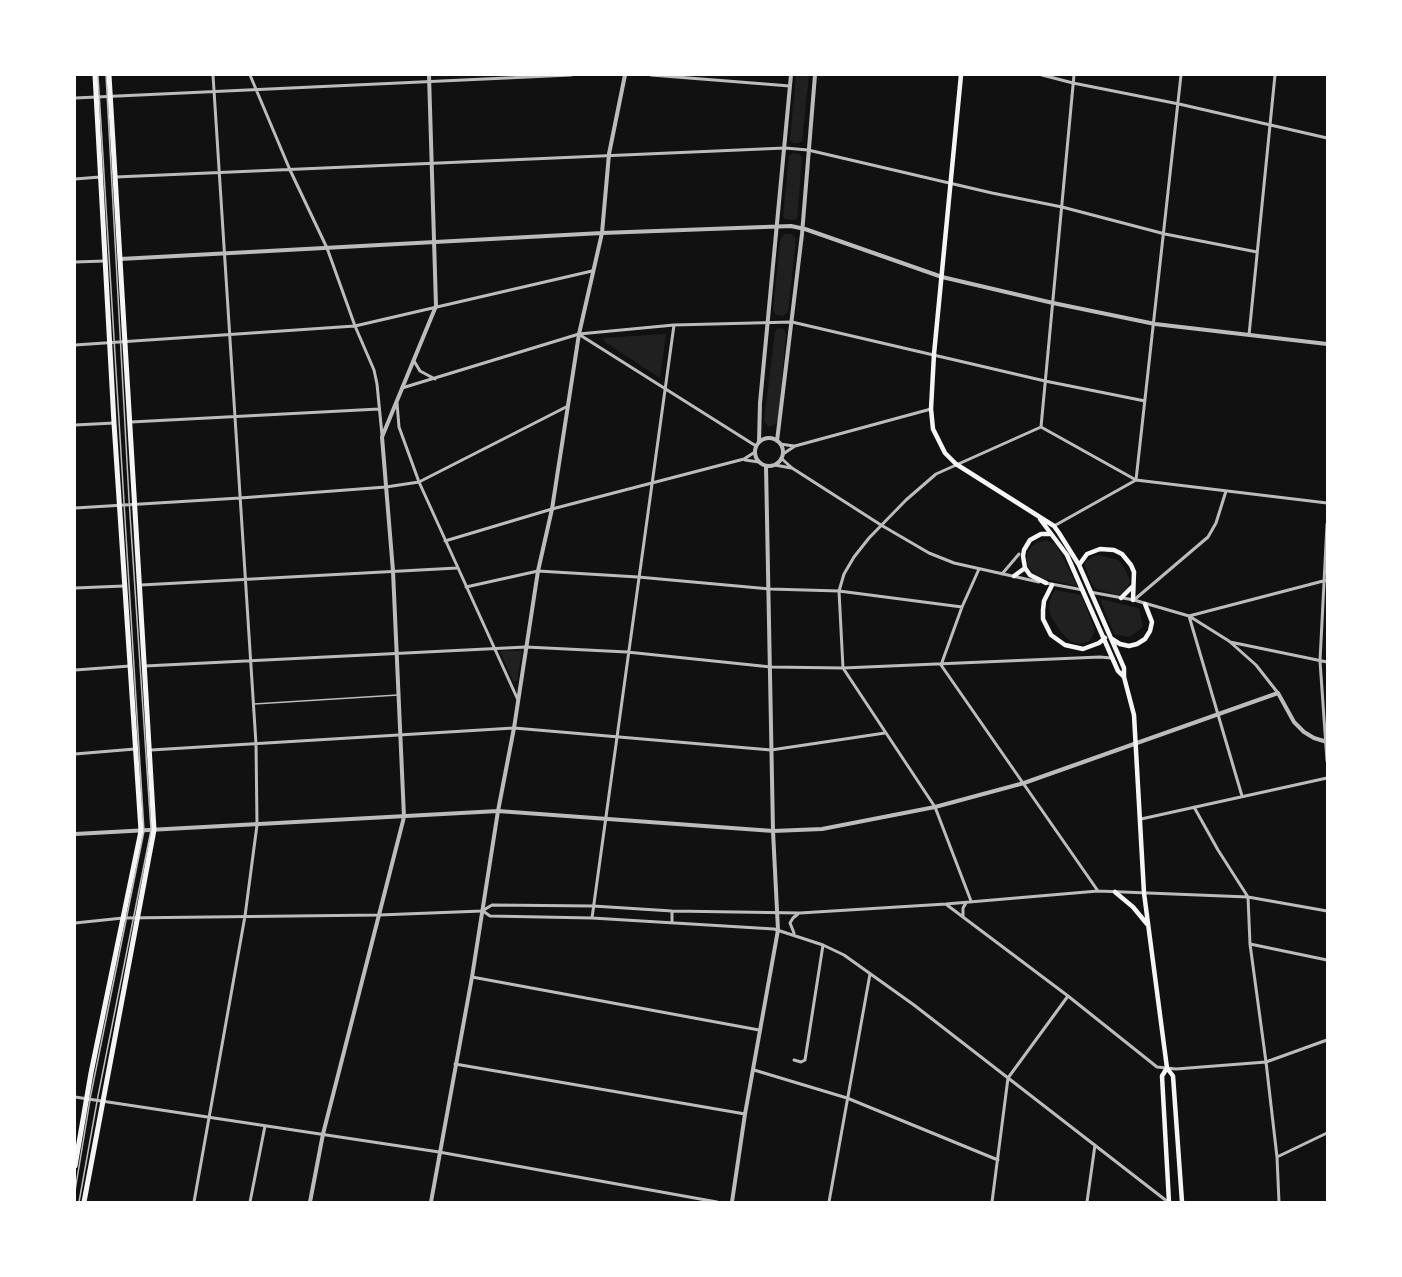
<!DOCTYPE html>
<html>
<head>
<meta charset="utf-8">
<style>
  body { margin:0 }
  #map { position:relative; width:1402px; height:1277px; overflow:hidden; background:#111; font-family:Commissioner,sans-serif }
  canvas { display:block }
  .frame { position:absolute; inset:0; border:76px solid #fff; pointer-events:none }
</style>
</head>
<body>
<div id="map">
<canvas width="1402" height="1277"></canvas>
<div class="frame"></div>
</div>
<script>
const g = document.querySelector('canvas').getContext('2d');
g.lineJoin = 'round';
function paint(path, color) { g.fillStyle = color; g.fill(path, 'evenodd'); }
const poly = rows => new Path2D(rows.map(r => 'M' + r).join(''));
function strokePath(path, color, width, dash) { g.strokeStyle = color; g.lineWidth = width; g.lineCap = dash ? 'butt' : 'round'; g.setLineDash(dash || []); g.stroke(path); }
const green = poly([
  [796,75,809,75,802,141,798,143,793,143,790,140],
  [793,153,799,154,802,158,797,219,792,220,785,219,783,216,789,156],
  [784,234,792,234,796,239,788,312,783,316,776,315,773,310,780,241],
  [778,328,783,329,786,334,778,420,776,424,769,427,764,421,775,332],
  [666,334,660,378,605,342,603,338],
  [1046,540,1056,544,1077,586,1045,579,1036,575,1028,567,1026,560,1028,551,1032,546,1038,542],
  [1100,555,1118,560,1124,567,1130,580,1128,588,1123,593,1118,595,1096,589,1092,584,1085,566,1085,562,1094,556],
  [1055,590,1081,595,1095,630,1092,637,1088,642,1079,644,1070,641,1061,632,1050,615,1049,607,1050,599],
  [1100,599,1139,608,1143,627,1130,637,1114,634],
  [500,651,522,651,517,681,513,681]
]);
const service = poly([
  [254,704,398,695],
  [75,1191,91,1094,144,831,98,75],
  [79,1202,98,1096,151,830,129,499,106,75]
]);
const minor = poly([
  [250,75,290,170,327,248,355,326,374,370,377,384,382,435],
  [651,75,790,86],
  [1042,75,1073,83,1179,104,1327,138],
  [75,98,571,75],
  [116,177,785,148,808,150,992,193,1062,207,1165,234,1257,252],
  [75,179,100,177],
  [75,262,105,261],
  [580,335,756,446],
  [1249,335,1275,75],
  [75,345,355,326,592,271],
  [414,361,420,371,435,379],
  [402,388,579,334,674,325,792,322,1045,381,1145,401],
  [397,403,399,427,419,482,518,700],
  [131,422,379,409],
  [75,425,114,423],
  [1041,427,1074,75],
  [780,444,794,446],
  [783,454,795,446,931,409],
  [781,458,792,468,881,525,929,553,954,563,1039,582],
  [745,460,759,462],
  [775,465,791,468],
  [75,508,240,498,386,487,419,482,568,406],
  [1327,524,1320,661,1327,761],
  [1054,526,1136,480,1181,75],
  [445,541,552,509,744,459,755,452],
  [979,569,962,607,941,665,1098,891],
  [1002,574,1019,554],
  [1046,583,1083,590],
  [141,585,457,568],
  [466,587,538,571,638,577,770,589,839,591,962,607],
  [75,588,124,586],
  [1090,592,1134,600,1189,616,1229,641,1256,665,1278,693],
  [1134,600,1208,537,1216,523,1226,491],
  [1230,642,1327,662],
  [145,666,526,647,627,652,771,667,843,668,1100,657,1111,658],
  [75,670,130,666],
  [151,750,514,728,771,750,885,733],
  [75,754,135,749],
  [1242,796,1189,616,1327,580],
  [1194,807,1218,850,1248,897,1250,944,1266,1062,1277,1157,1279,1202],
  [1141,819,1327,778],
  [971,901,935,807,843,668,839,591,844,574,854,557,869,538,906,500,936,474,1041,427,1136,480,1327,503],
  [947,905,1068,996,1157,1067,1176,1069,1266,1062,1327,1040],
  [483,911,490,916,592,918,774,929,823,945,844,955,914,1005,1168,1202],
  [963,916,963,908,966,903],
  [592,918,674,325],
  [75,923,123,918,379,915,482,911,492,905,593,906,672,911,800,913,946,904,1098,891,1248,897,1327,911],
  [672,923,672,911],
  [794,933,790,923,793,918,798,914],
  [1250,944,1327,960],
  [472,977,759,1030],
  [794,1060,801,1062,805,1060,823,945],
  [455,1064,745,1114],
  [754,1070,847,1098,998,1160],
  [75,1097,439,1152,717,1202],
  [1277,1157,1327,1133],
  [194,1202,245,916,257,825,256,744,213,75],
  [250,1202,265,1126],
  [829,1202,870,974],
  [992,1202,1008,1078,1068,996],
  [1087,1202,1095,1145]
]);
const tertiary = poly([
  [120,259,602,233,791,226,805,229,942,277,1053,303,1155,324,1327,344],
  '755 452a14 14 0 1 1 28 0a14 14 0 1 1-28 0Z',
  [777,441,802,234,815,75],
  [759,442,760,403,791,75],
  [75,834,498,811,773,831,822,829,935,807,1024,783,1278,693,1294,722,1304,732,1314,738,1327,742],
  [310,1202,323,1134,404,817,393,571,382,437,436,306,429,75],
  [431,1202,472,977,498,811,514,728,538,571,552,509,579,334,602,233,609,154,625,75],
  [732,1202,745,1114,778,930,773,831,766,466]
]);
const secondary = poly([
  [961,75,934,354,931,409,933,429,945,453,956,464,1054,526,1059,533,1079,565,1124,668,1124,677,1134,715,1144,893,1167,1068,1173,1076,1182,1202],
  [1040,519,1067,555,1118,671,1124,677],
  [1079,565,1087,554,1100,549,1114,550,1122,554,1131,565,1134,572,1133,600],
  [1014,576,1025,568],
  [1046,583,1030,575,1025,568,1023,556,1024,550,1030,540,1041,534,1050,534],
  [1052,585,1044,601,1043,610,1043,619,1051,635,1065,645,1083,649,1099,643,1105,638],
  [1121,598,1133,586],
  [1112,639,1120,644,1129,646,1137,644,1145,639,1150,631,1152,622,1145,604],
  [1115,892,1133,907,1147,924],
  [1167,1068,1162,1076,1169,1202]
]);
const primary = poly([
  [75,1166,91,1073,141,831,114,423,95,75],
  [84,1202,154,830,109,75]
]);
paint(green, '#202020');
strokePath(service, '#bcbcbc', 1.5);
strokePath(minor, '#bcbcbc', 3);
strokePath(tertiary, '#bcbcbc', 4);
strokePath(secondary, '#f5f5f5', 4.5);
strokePath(primary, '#f5f5f5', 5);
</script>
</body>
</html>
